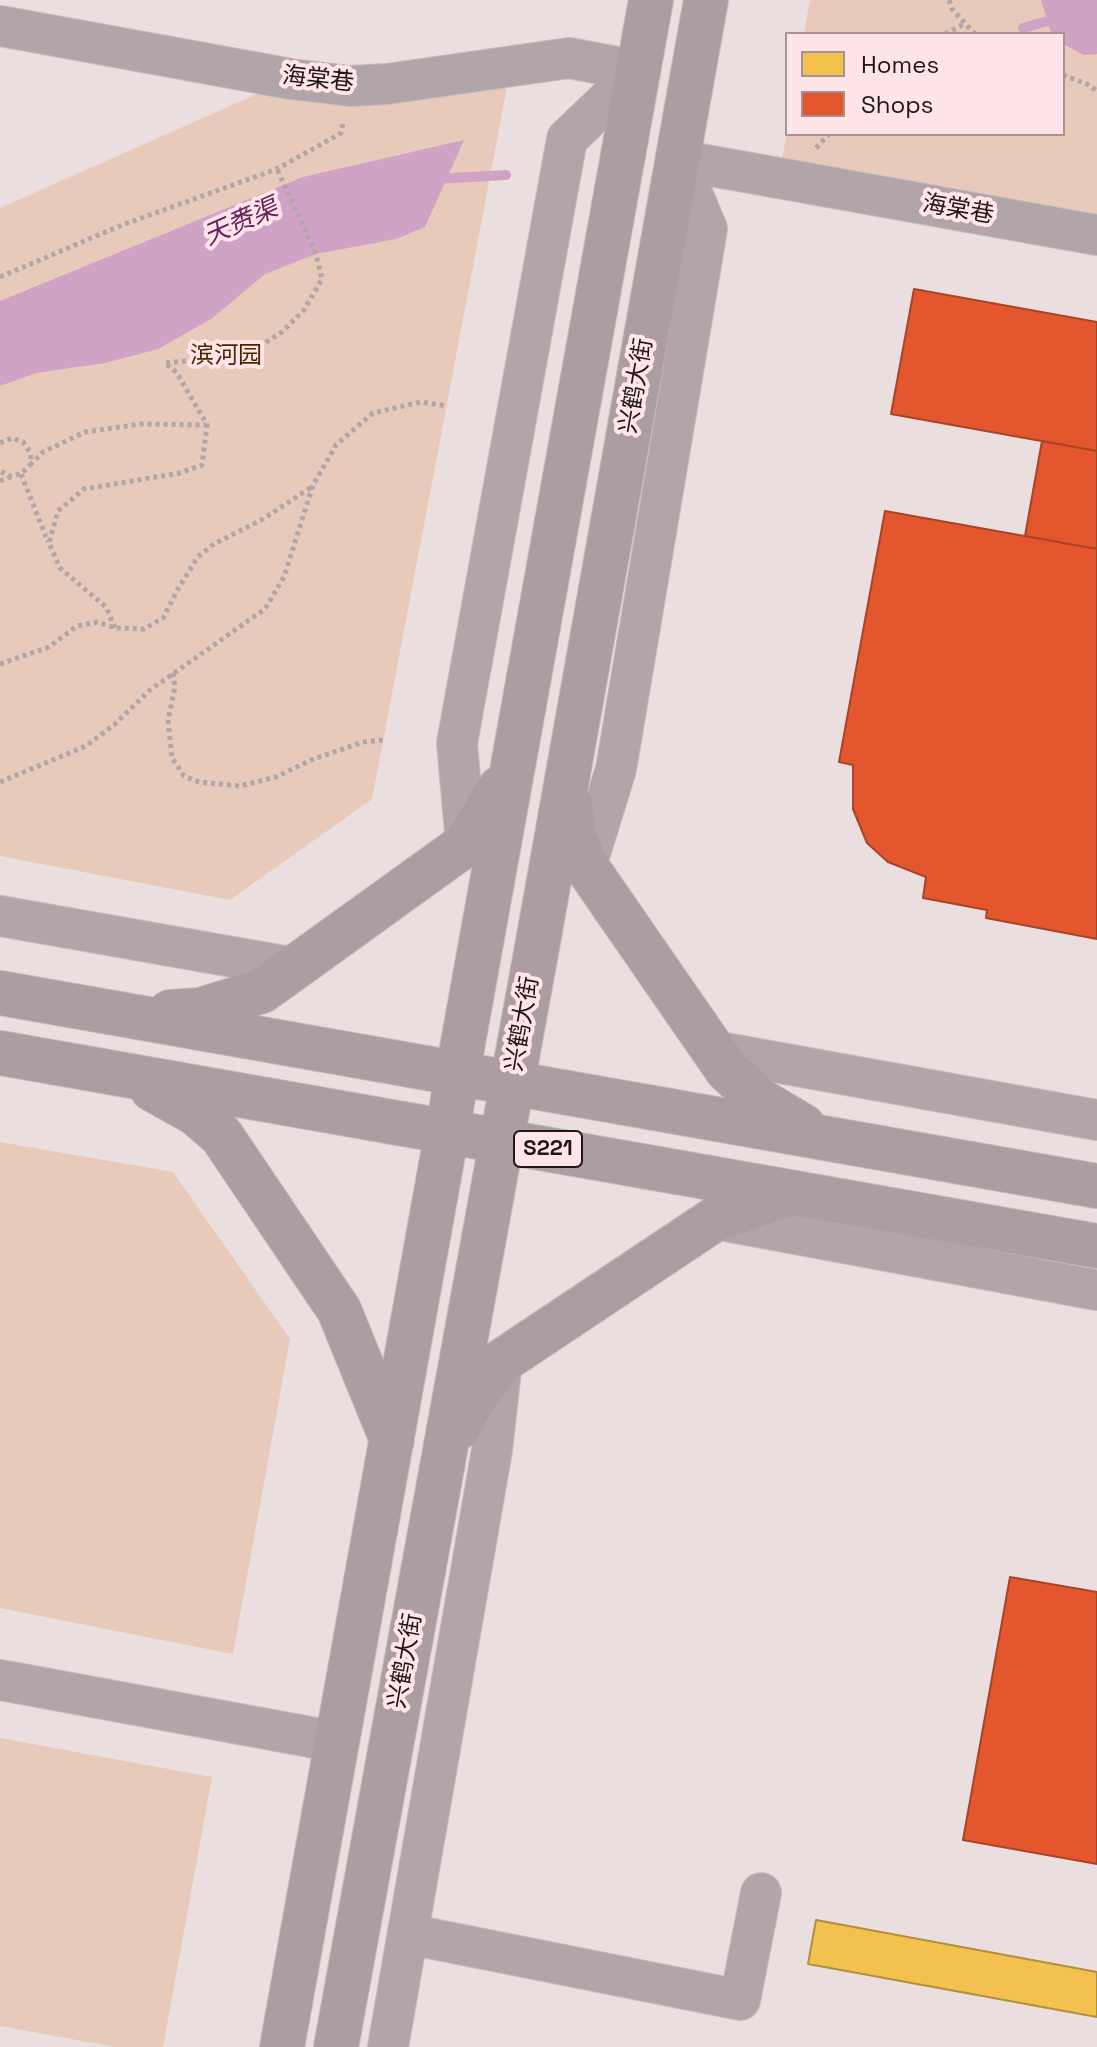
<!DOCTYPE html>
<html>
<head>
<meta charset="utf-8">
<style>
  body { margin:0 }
  #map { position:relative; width:1097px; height:2047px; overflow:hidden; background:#ebdedf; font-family:"Space Grotesk",sans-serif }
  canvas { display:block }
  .legend { position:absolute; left:785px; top:32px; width:280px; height:104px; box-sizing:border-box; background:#ffe5e7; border:2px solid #a69394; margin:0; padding:10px 14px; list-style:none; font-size:24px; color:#201818 }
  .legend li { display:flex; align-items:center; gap:16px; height:40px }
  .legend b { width:40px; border:2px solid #a69394 }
</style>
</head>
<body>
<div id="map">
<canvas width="1097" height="2047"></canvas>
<ul class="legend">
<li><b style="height:22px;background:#f2c14e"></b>Homes</li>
<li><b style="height:22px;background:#e4572e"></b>Shops</li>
</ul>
</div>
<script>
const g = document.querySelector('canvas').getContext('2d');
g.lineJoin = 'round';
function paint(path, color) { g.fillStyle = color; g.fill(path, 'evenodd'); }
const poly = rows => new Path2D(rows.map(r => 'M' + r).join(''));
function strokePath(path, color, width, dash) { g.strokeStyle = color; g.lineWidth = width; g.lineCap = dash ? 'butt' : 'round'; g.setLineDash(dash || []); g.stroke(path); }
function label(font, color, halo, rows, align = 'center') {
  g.font = font + ' "Space Grotesk","Noto Sans SC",sans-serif'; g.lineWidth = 8; g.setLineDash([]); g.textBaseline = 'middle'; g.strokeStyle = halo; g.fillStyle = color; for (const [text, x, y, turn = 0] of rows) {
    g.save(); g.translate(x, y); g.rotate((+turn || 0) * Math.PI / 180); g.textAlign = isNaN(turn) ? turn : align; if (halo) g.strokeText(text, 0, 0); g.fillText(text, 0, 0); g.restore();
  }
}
const green = poly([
  [810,0,1097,0,1097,235,779,178,787,131,787,134,1063,134,1063,34,804,34],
  [511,66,372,799,230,900,0,856,0,208,291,79],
  [0,1142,173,1172,290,1339,233,1654,0,1608],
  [0,1738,212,1777,163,2047,115,2047,0,2026]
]);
const water = poly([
  [1041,0,1097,0,1097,54,1084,55,1063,44,1063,34,1051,33],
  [464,140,425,227,396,239,316,254,265,274,211,319,158,349,105,363,36,373,0,386,0,301,303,177]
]);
const homes = poly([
  [816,1920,1097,1972,1097,2017,808,1964,816,1920]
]);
const shops = poly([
  [914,289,1097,322,1097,451,891,414,914,289],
  [1042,441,1097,451,1097,549,1025,536,1042,441],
  [885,511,1097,549,1097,939,986,918,987,910,923,898,926,877,888,862,867,843,853,809,853,765,839,762,885,511],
  [1010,1577,1097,1592,1097,1864,963,1840,1010,1577]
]);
const stream = poly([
  [1023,28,1059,18],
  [435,179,506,175]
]);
const path = poly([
  [949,0,952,9,975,34],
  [945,34,964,24],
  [1063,75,1087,84,1097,91],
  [816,148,829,134],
  [0,277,122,225,277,169,341,133,343,123],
  [166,363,246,355,282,332,304,310,322,279,316,254,277,169],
  [0,443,12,438,23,442,30,452,31,459,30,465,21,474,9,476,0,471],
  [30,465,43,452,85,432,141,424,206,425],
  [21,474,48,542],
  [0,481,11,477],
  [115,628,106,607,60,568,49,543,58,511,84,489,180,473,202,465,207,425,177,373,165,363],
  [0,664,49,647,77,626,98,622,115,628,144,629,163,618,179,587,198,557,214,544,263,519,313,486],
  [173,673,175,687,168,720,172,758,184,776,199,782,240,786,276,777,311,760,363,742,383,740],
  [0,782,86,746,114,725,150,690,265,609,284,577,313,485,336,445,373,413,421,402,447,406]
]);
const minor = poly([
  [0,26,291,79,350,86,387,84,569,58,638,71],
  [678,160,1097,235],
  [466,844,457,743,567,139,638,71],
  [586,866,616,769,707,229,678,160],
  [0,916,295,968],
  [714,1051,1097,1120],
  [715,1219,1097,1290],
  [0,1680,337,1742],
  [408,1934,740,2000,761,1893],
  [388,2047,492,1450,502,1361]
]);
const major = poly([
  [570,805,574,837,586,866,727,1070,759,1100,803,1126],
  [0,993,1097,1186],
  [170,1012,200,1010,262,991,466,844,500,788],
  [0,1053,1097,1246],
  [152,1089,195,1113,221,1135,339,1310,392,1440],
  [458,1428,477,1393,502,1361,715,1219,789,1194],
  [282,2047,651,0],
  [336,2047,536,953,706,0]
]);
const shields = [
  [548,1149,68]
];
const shieldNames = [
  ["S221",548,1149]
];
const streetNames = [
  ["海棠巷",318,80,6],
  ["海棠巷",958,210,10],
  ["兴鹤大街",637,386,-80],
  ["兴鹤大街",523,1024,-80],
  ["兴鹤大街",406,1661,-80]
];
const parkNames = [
  ["滨河园",226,356]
];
const waterNames = [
  ["天赉渠",241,223,-24]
];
paint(green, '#e7caba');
paint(water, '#d0a3c6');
paint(homes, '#f2c14e');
strokePath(homes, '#b38e3e', 2);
paint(shops, '#e4572e');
strokePath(shops, '#a94427', 2);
strokePath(stream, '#d0a3c6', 10);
strokePath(minor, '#c6bbbc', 42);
strokePath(major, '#c6bbbc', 46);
strokePath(path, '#b0a7a9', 5, [4, 4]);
strokePath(minor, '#b1a5a9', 40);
strokePath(major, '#ab9da1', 44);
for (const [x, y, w] of shields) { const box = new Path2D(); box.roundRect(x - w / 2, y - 18, w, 36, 6); g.fillStyle = '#ffe5e7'; g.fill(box); strokePath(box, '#201818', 2); }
label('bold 22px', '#201818', null, shieldNames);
label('24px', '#201818', '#ffe5e7', streetNames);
label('24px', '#4c2400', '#ffe5e7', parkNames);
label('italic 26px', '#672360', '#ffe5e7', waterNames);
</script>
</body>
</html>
